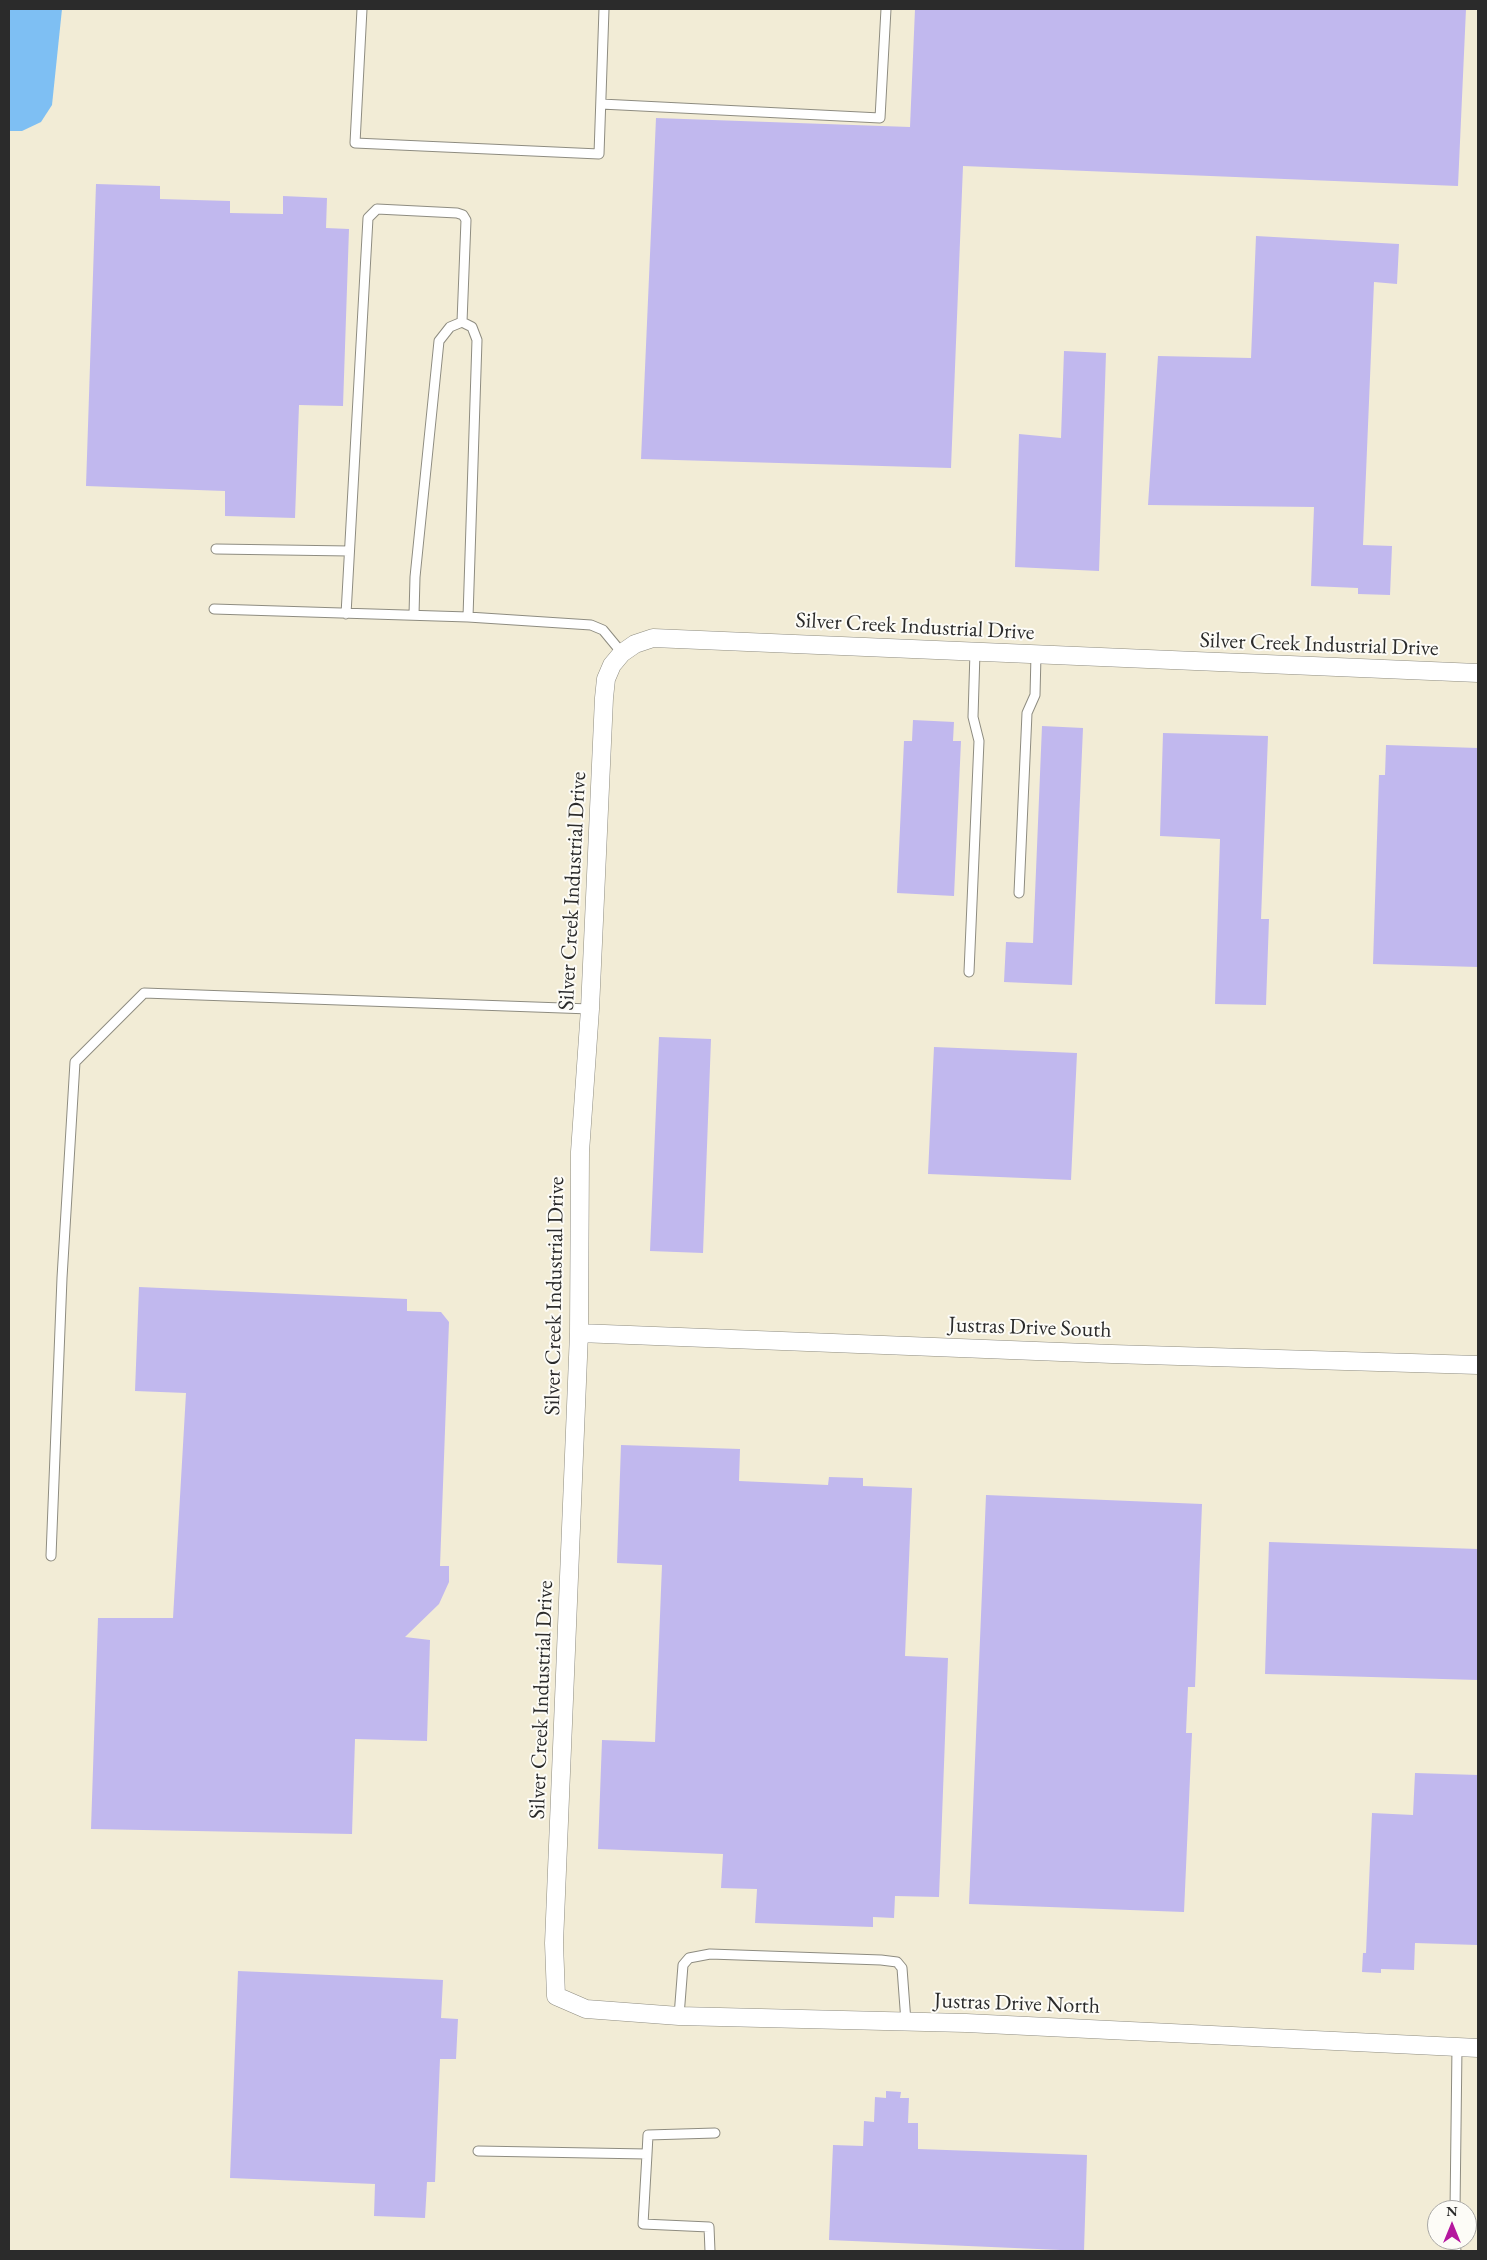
<!DOCTYPE html>
<html>
<head>
<meta charset="utf-8">
<style>
  body { margin:0 }
  #map { position:relative; width:1487px; height:2260px; overflow:hidden; background:#f2ecd6; font-family:"EB Garamond",serif }
  canvas { display:block }
  .frame { position:absolute; inset:0; border:10px solid #2b2b2b; pointer-events:none }
  .north { position:absolute; left:1427px; top:2200px; width:50px; height:50px; box-sizing:border-box; background:#fdfcf7; border:1px solid #a9a8a5; border-radius:50%; rotate:0deg; font-size:14px; font-weight:700; line-height:20px; text-align:center; color:#2b2b2b }
  .north::after { content:''; display:block; margin:auto; width:18px; height:22px; background:#b5179e; clip-path:polygon(50% 0,100% 100%,50% 72%,0 100%) }
</style>
</head>
<body>
<div id="map">
<canvas width="1487" height="2260"></canvas>
<div class="frame"></div>
<div class="north">N</div>
</div>
<script>
const g = document.querySelector('canvas').getContext('2d');
g.lineJoin = 'round';
function paint(path, color) { g.fillStyle = color; g.fill(path, 'evenodd'); }
const poly = rows => new Path2D(rows.map(r => 'M' + r).join(''));
function strokePath(path, color, width, dash) { g.strokeStyle = color; g.lineWidth = width; g.lineCap = dash ? 'butt' : 'round'; g.setLineDash(dash || []); g.stroke(path); }
function label(font, color, halo, rows, align = 'center') {
  g.font = font + ' "EB Garamond",serif'; g.lineWidth = 4; g.setLineDash([]); g.textBaseline = 'middle'; g.strokeStyle = halo; g.fillStyle = color; for (const [text, x, y, turn = 0] of rows) {
    g.save(); g.translate(x, y); g.rotate((+turn || 0) * Math.PI / 180); g.textAlign = isNaN(turn) ? turn : align; if (halo) g.strokeText(text, 0, 0); g.fillText(text, 0, 0); g.restore();
  }
}
const water = poly([
  [9,9,62,9,52,105,41,122,22,131,9,131]
]);
const building = poly([
  [915,9,1466,9,1458,186,963,166,951,468,641,459,656,118,910,127],
  [96,184,160,186,160,199,230,201,230,213,283,214,283,196,327,198,326,228,349,229,343,406,299,405,295,518,225,516,225,491,86,486],
  [1256,236,1399,244,1397,284,1374,282,1363,545,1392,546,1390,595,1358,594,1358,588,1311,586,1314,507,1148,505,1158,356,1251,358],
  [1064,351,1106,353,1099,571,1015,567,1019,434,1061,438],
  [913,720,954,722,953,741,961,741,954,896,897,893,904,741,912,741],
  [1042,726,1083,728,1072,985,1004,982,1006,942,1033,943],
  [1163,733,1268,736,1261,919,1269,919,1266,1005,1215,1004,1220,839,1160,836],
  [1386,745,1478,748,1478,967,1373,964,1379,775,1385,775],
  [659,1037,711,1039,703,1253,650,1251],
  [934,1047,1077,1053,1071,1180,928,1174],
  [139,1287,407,1299,407,1311,441,1312,449,1322,440,1566,449,1566,449,1582,439,1604,405,1637,430,1640,427,1741,355,1739,352,1834,91,1829,98,1618,173,1618,186,1393,135,1391],
  [621,1445,740,1449,739,1481,828,1485,829,1477,863,1478,863,1486,912,1488,905,1656,948,1658,939,1897,895,1896,894,1918,873,1917,873,1927,755,1923,757,1889,721,1888,723,1854,598,1849,602,1740,655,1742,662,1565,617,1563],
  [986,1495,1202,1504,1195,1687,1188,1687,1186,1733,1192,1733,1184,1912,969,1904],
  [1269,1542,1478,1549,1478,1680,1265,1674],
  [1415,1773,1478,1775,1478,1945,1415,1943,1414,1970,1381,1969,1381,1973,1362,1972,1363,1953,1366,1953,1372,1813,1413,1815],
  [238,1971,443,1980,441,2018,458,2019,456,2059,440,2059,435,2182,427,2182,425,2218,374,2216,375,2184,230,2178],
  [886,2091,901,2092,900,2098,909,2098,908,2123,918,2123,918,2149,1087,2155,1084,2251,829,2240,833,2145,863,2146,864,2121,874,2122,875,2097,886,2098]
]);
const lane = poly([
  [362,9,355,143,599,154,604,9],
  [601,104,880,118,886,9],
  [216,549,349,551],
  [214,609,468,617,591,625,603,630,622,653],
  [346,614,368,218,377,209,457,213,463,215,466,220,462,322,472,327,477,340,468,617],
  [414,615,415,577,439,341,450,327,462,322],
  [1019,893,1027,713,1035,695,1036,655],
  [969,972,979,741,973,717,975,652],
  [51,1556,62,1278,75,1062,144,993,590,1009],
  [679,2016,683,1965,689,1958,710,1954,881,1960,897,1962,902,1968,906,2022],
  [478,2151,647,2154,648,2135,715,2133],
  [647,2154,643,2224,709,2227,710,2251],
  [1455,2210,1457,2047],
  [1455,2240,1456,2251]
]);
const street = poly([
  [1478,673,653,638,635,644,622,653,612,665,606,679,604,698,590,1009,580,1152,579,1333,554,1943,556,1996,586,2009,679,2016,966,2023,1478,2048],
  [579,1333,1112,1354,1478,1365]
]);
const streetNames = [
  ["Silver Creek Industrial Drive",915,627,3],
  ["Silver Creek Industrial Drive",1319,645,2],
  ["Silver Creek Industrial Drive",573,891,-87],
  ["Silver Creek Industrial Drive",555,1296,-89],
  ["Justras Drive South",1030,1328,2],
  ["Silver Creek Industrial Drive",542,1700,-88],
  ["Justras Drive North",1017,2004,2]
];
paint(water, '#7ebff3');
paint(building, '#c1b8ee');
strokePath(lane, '#8e8c80', 11);
strokePath(street, '#8e8c80', 19);
strokePath(lane, '#fff', 9);
strokePath(street, '#fff', 18);
label('22px', '#2b2b2b', '#fdfcf7', streetNames);
</script>
</body>
</html>
